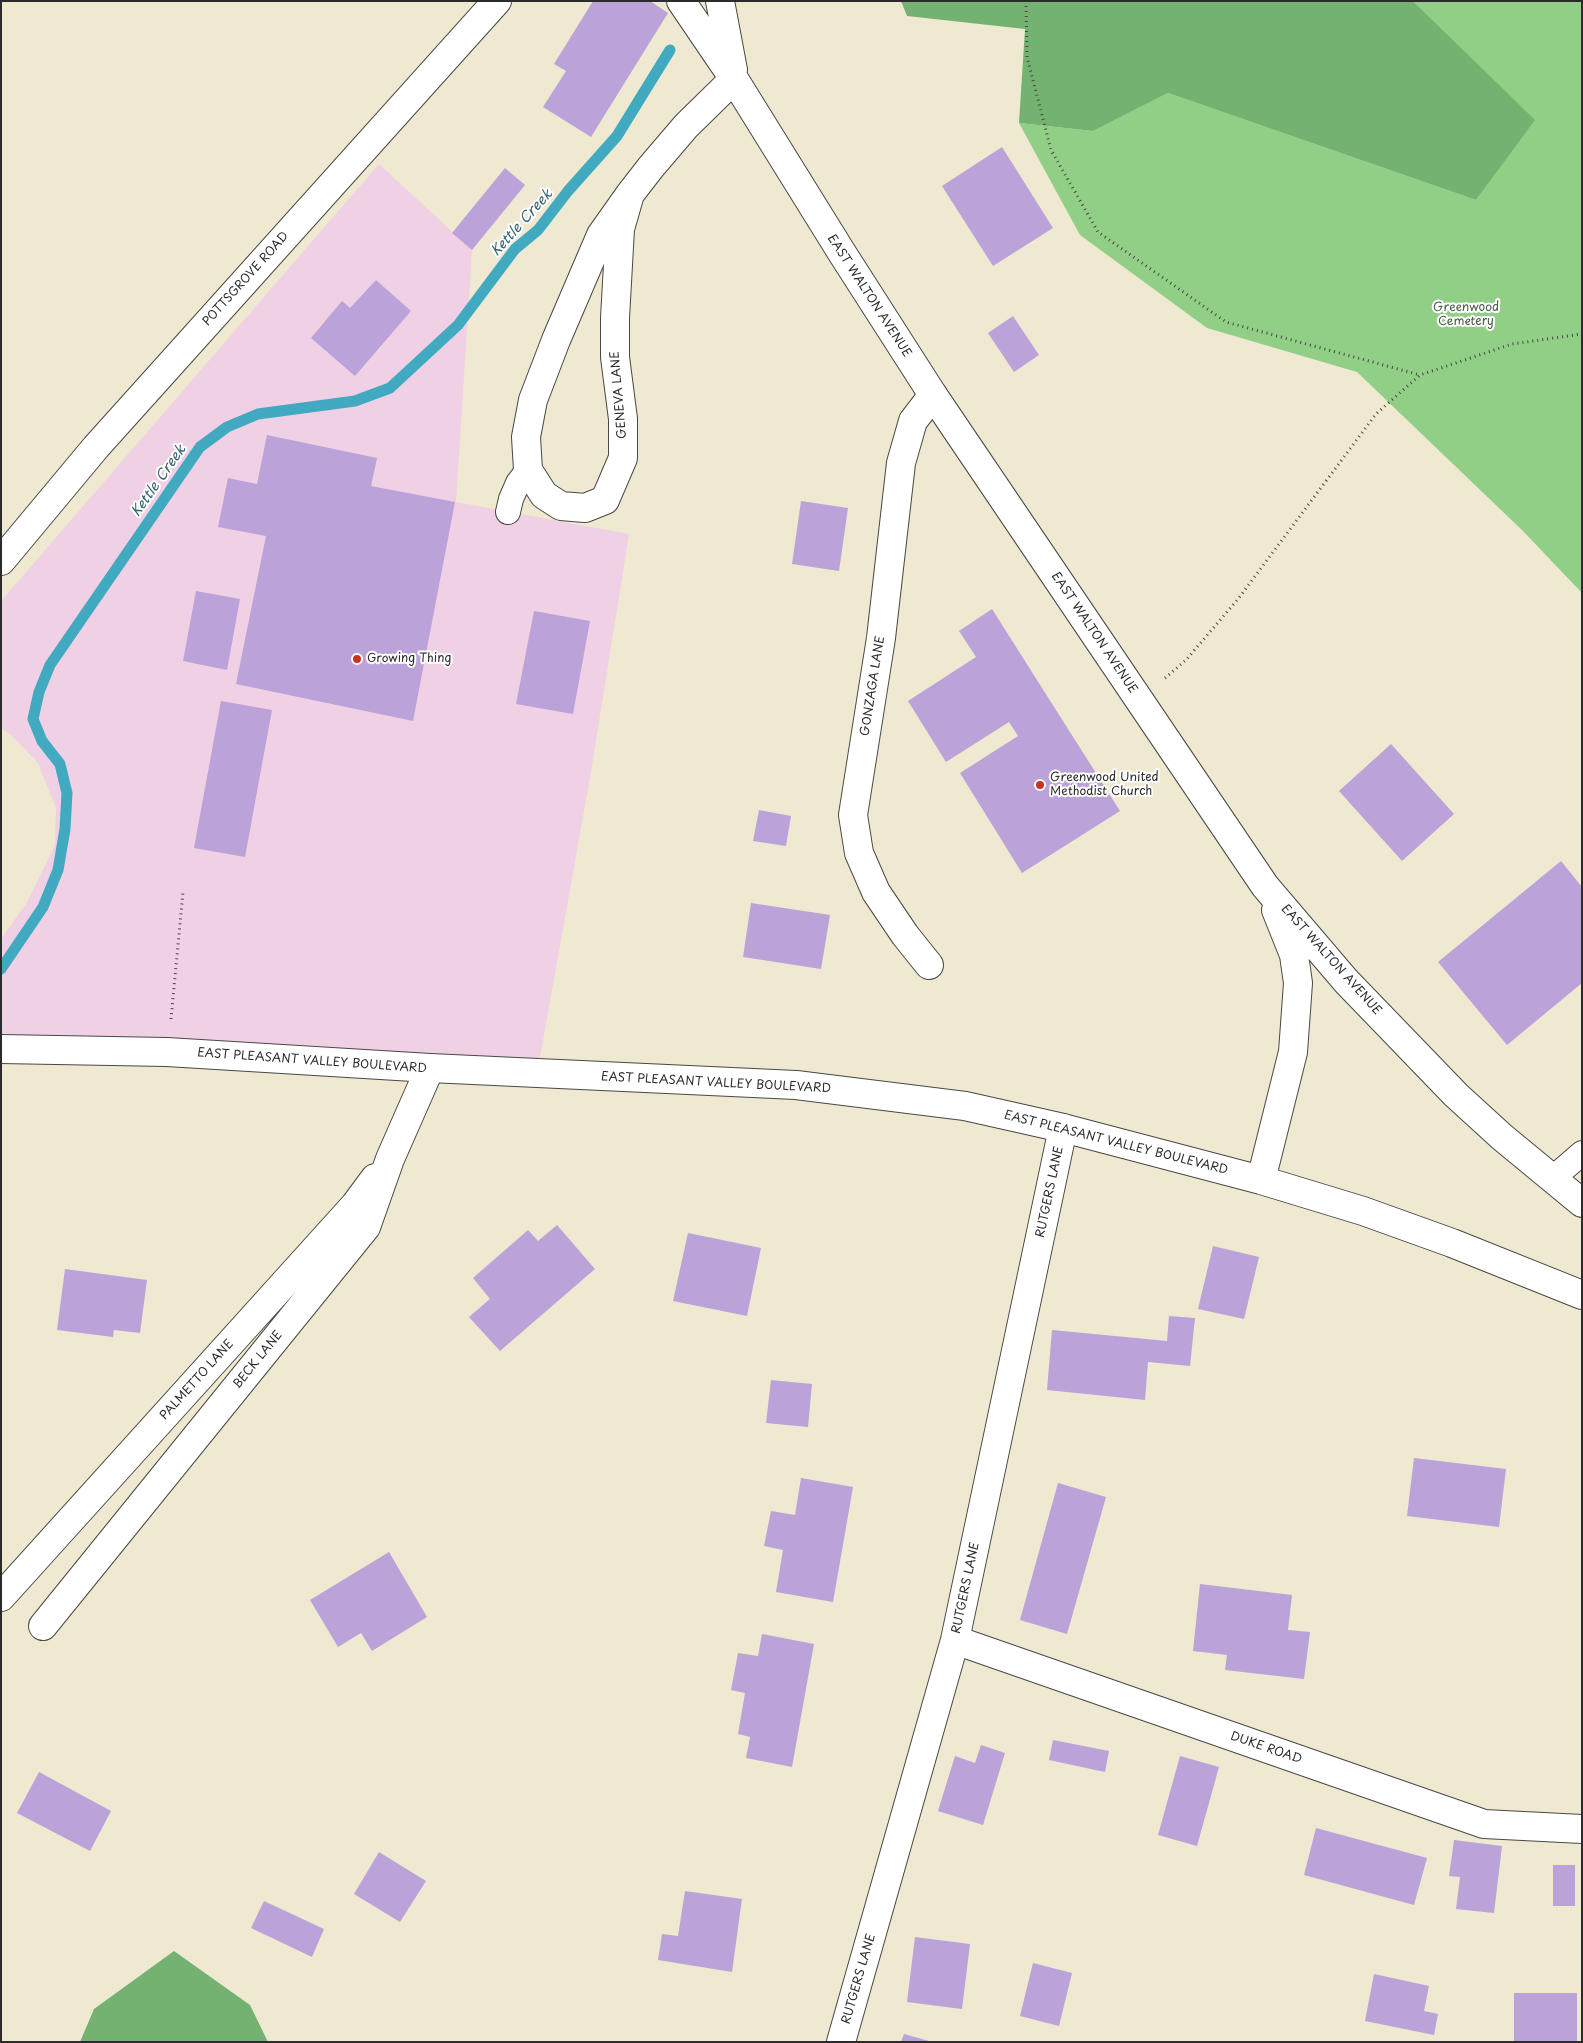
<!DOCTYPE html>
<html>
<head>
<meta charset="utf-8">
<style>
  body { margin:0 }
  #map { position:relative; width:1583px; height:2043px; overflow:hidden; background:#eee9d0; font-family:"Playpen Sans",sans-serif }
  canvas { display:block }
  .frame { position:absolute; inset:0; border:2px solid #2b2b2b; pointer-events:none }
</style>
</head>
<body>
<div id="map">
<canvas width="1583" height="2043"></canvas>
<div class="frame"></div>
</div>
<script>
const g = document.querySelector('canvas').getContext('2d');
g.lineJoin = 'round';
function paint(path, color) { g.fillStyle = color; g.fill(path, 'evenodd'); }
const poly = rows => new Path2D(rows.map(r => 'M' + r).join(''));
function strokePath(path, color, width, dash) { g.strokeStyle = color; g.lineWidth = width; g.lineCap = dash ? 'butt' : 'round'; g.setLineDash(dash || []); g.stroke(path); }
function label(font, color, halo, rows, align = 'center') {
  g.font = font + ' "Playpen Sans",sans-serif'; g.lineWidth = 4; g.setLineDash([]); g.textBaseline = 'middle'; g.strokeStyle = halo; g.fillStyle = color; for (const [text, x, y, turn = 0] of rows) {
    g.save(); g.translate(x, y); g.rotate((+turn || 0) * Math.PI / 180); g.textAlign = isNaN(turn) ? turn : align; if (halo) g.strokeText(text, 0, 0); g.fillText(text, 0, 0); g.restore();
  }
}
const built = poly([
  [379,164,472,250,456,502,629,534,591,772,539,1063,1,1043,1,939,26,904,55,845,56,808,38,763,12,736,1,728,1,601]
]);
const green = poly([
  [1413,1,1582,1,1582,593,1523,531,1357,372,1207,328,1080,235,1019,123,1093,131,1168,93,1476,200,1534,120]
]);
const forest = poly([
  [901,1,1413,1,1535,120,1476,200,1168,93,1093,131,1019,123,1025,29,907,16],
  [174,1951,250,2005,268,2042,80,2042,94,2009]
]);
const stream = poly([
  [1,969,43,907,58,870,65,829,67,793,60,764,42,741,33,719,39,692,50,665,200,447,227,427,258,414,355,401,390,388,458,325,515,249,538,230,568,191,617,136,670,50]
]);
const building = poly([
  [593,1,650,1,668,13,591,137,543,107,566,71,554,64],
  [1002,147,1053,228,993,266,942,186],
  [505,168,525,185,472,250,452,233],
  [376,280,411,311,355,376,311,338,342,301,350,308],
  [1013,316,1039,355,1014,372,988,333],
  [267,435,377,458,371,486,455,502,413,721,236,684,266,536,218,527,228,478,257,484],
  [801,501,848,508,839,571,792,564],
  [196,591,240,599,227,670,183,661],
  [992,609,1120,811,1022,873,960,773,1018,736,1009,722,946,762,908,701,976,657,959,631],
  [534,611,590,621,573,714,516,704],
  [221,701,272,710,245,857,194,848],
  [1391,744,1454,814,1402,861,1339,791],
  [759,810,791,816,786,846,753,841],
  [1561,861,1582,887,1582,983,1507,1045,1438,962],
  [751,903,830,915,821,969,743,957],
  [557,1225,595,1269,500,1351,469,1317,490,1299,473,1278,528,1230,538,1241],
  [688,1233,761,1248,747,1316,673,1301],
  [1213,1246,1259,1257,1244,1319,1198,1309],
  [65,1269,147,1280,140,1333,114,1330,113,1337,57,1330],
  [1169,1316,1195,1318,1190,1366,1148,1362,1145,1400,1047,1390,1052,1330,1167,1341],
  [771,1380,812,1384,808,1427,766,1423],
  [1414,1458,1506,1469,1499,1527,1407,1516],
  [801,1478,853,1487,833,1602,776,1592,783,1550,764,1546,771,1511,795,1515],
  [1058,1483,1106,1497,1067,1634,1020,1620],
  [389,1552,427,1617,372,1651,361,1633,338,1647,310,1600],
  [1200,1584,1292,1595,1288,1630,1310,1632,1304,1679,1225,1670,1227,1655,1193,1651],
  [762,1634,814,1644,792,1767,746,1758,750,1737,738,1734,745,1693,731,1690,738,1653,758,1656],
  [1053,1740,1109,1751,1105,1772,1049,1760],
  [981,1745,1005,1753,983,1825,938,1811,955,1756,975,1763],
  [1180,1756,1219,1767,1197,1846,1158,1835],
  [39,1772,111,1811,90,1851,17,1813],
  [1316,1828,1427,1858,1414,1905,1304,1875],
  [1454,1840,1502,1846,1494,1913,1456,1909,1460,1877,1449,1876],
  [379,1852,426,1881,400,1922,354,1894],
  [1553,1865,1575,1865,1575,1906,1553,1906],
  [685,1891,742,1899,732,1972,658,1960,662,1934,678,1936],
  [264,1901,324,1929,312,1957,251,1928],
  [915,1937,970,1944,962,2009,907,2002],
  [1033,1963,1072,1973,1059,2026,1020,2016],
  [1374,1974,1429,1986,1424,2011,1438,2014,1434,2035,1365,2021],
  [1514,1993,1577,1993,1577,2042,1514,2042],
  [904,2034,929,2041,929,2042,901,2042]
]);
const path = poly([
  [1026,1,1027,57,1051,150,1098,232,1226,322,1420,375],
  [1165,678,1186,660,1238,599,1376,414,1420,375,1512,344,1582,334],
  [171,1019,183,892]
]);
const service = poly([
  [508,512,511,499,518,483,528,470],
  [1552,1179,1582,1153]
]);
const minor = poly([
  [630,194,620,229,615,318,615,357,623,419,623,458,605,500,585,508,561,506,544,495,528,470,526,437,533,400,556,340,601,235,630,194,651,167,686,126,734,79],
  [929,965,905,935,876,892,859,853,853,815,881,638,901,463,913,421,933,395],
  [1,1597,355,1205,375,1178],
  [43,1626,366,1227,390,1159,430,1068],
  [955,1640,1484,1824,1582,1829],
  [841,2042,955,1640,1063,1128]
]);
const primary = poly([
  [681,1,734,79,842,253,933,395,1265,886,1346,981,1456,1095,1502,1137,1582,1203],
  [720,1,733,70],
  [1,561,96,447,497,1],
  [1,1049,167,1052,430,1068,796,1085,965,1106,1063,1128,1261,1180,1363,1211,1452,1243,1582,1295],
  [1261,1180,1293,1052,1298,983,1294,955,1276,910]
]);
const markers = [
  [357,659,5,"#c8321e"],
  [1040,785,5,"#c8321e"]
];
const streetNames = [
  ["POTTSGROVE ROAD",246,279,-48],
  ["EAST WALTON AVENUE",869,296,57],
  ["GENEVA LANE",619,395,-95],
  ["EAST WALTON AVENUE",1094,633,56],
  ["GONZAGA LANE",873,686,-81],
  ["EAST WALTON AVENUE",1331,960,48],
  ["EAST PLEASANT VALLEY BOULEVARD",312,1061,4],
  ["EAST PLEASANT VALLEY BOULEVARD",716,1083,3],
  ["EAST PLEASANT VALLEY BOULEVARD",1116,1143,14],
  ["RUTGERS LANE",1050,1192,-78],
  ["BECK LANE",258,1360,-51],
  ["PALMETTO LANE",197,1380,-48],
  ["RUTGERS LANE",966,1588,-78],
  ["DUKE ROAD",1266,1748,19],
  ["RUTGERS LANE",859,1979,-74]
];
const parkNames = [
  ["Greenwood",1466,308],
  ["Cemetery",1466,322]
];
const poiNames = [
  ["Growing Thing",367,659],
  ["Greenwood United",1050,778],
  ["Methodist Church",1050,792]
];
const waterNames = [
  ["Kettle Creek",522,223,-48],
  ["Kettle Creek",159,481,-55]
];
paint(built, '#f0d0e5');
paint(green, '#90cf85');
paint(forest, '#74b272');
strokePath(stream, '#41aac1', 11);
paint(building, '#bba2d8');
strokePath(service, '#484844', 26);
strokePath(minor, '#484844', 30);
strokePath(primary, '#484844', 30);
strokePath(path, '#484844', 3, [1, 4]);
strokePath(service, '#fff', 24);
strokePath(minor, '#fff', 28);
strokePath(primary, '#fff', 28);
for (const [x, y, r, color] of markers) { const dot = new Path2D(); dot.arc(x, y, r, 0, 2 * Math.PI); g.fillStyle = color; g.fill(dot); strokePath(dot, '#fff', 2); }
label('12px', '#2b2b2b', '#fff', streetNames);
label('12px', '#495c46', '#fff', parkNames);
label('12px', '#2b2b2b', '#fff', poiNames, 'left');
label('italic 14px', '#35646e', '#fff', waterNames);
</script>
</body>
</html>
